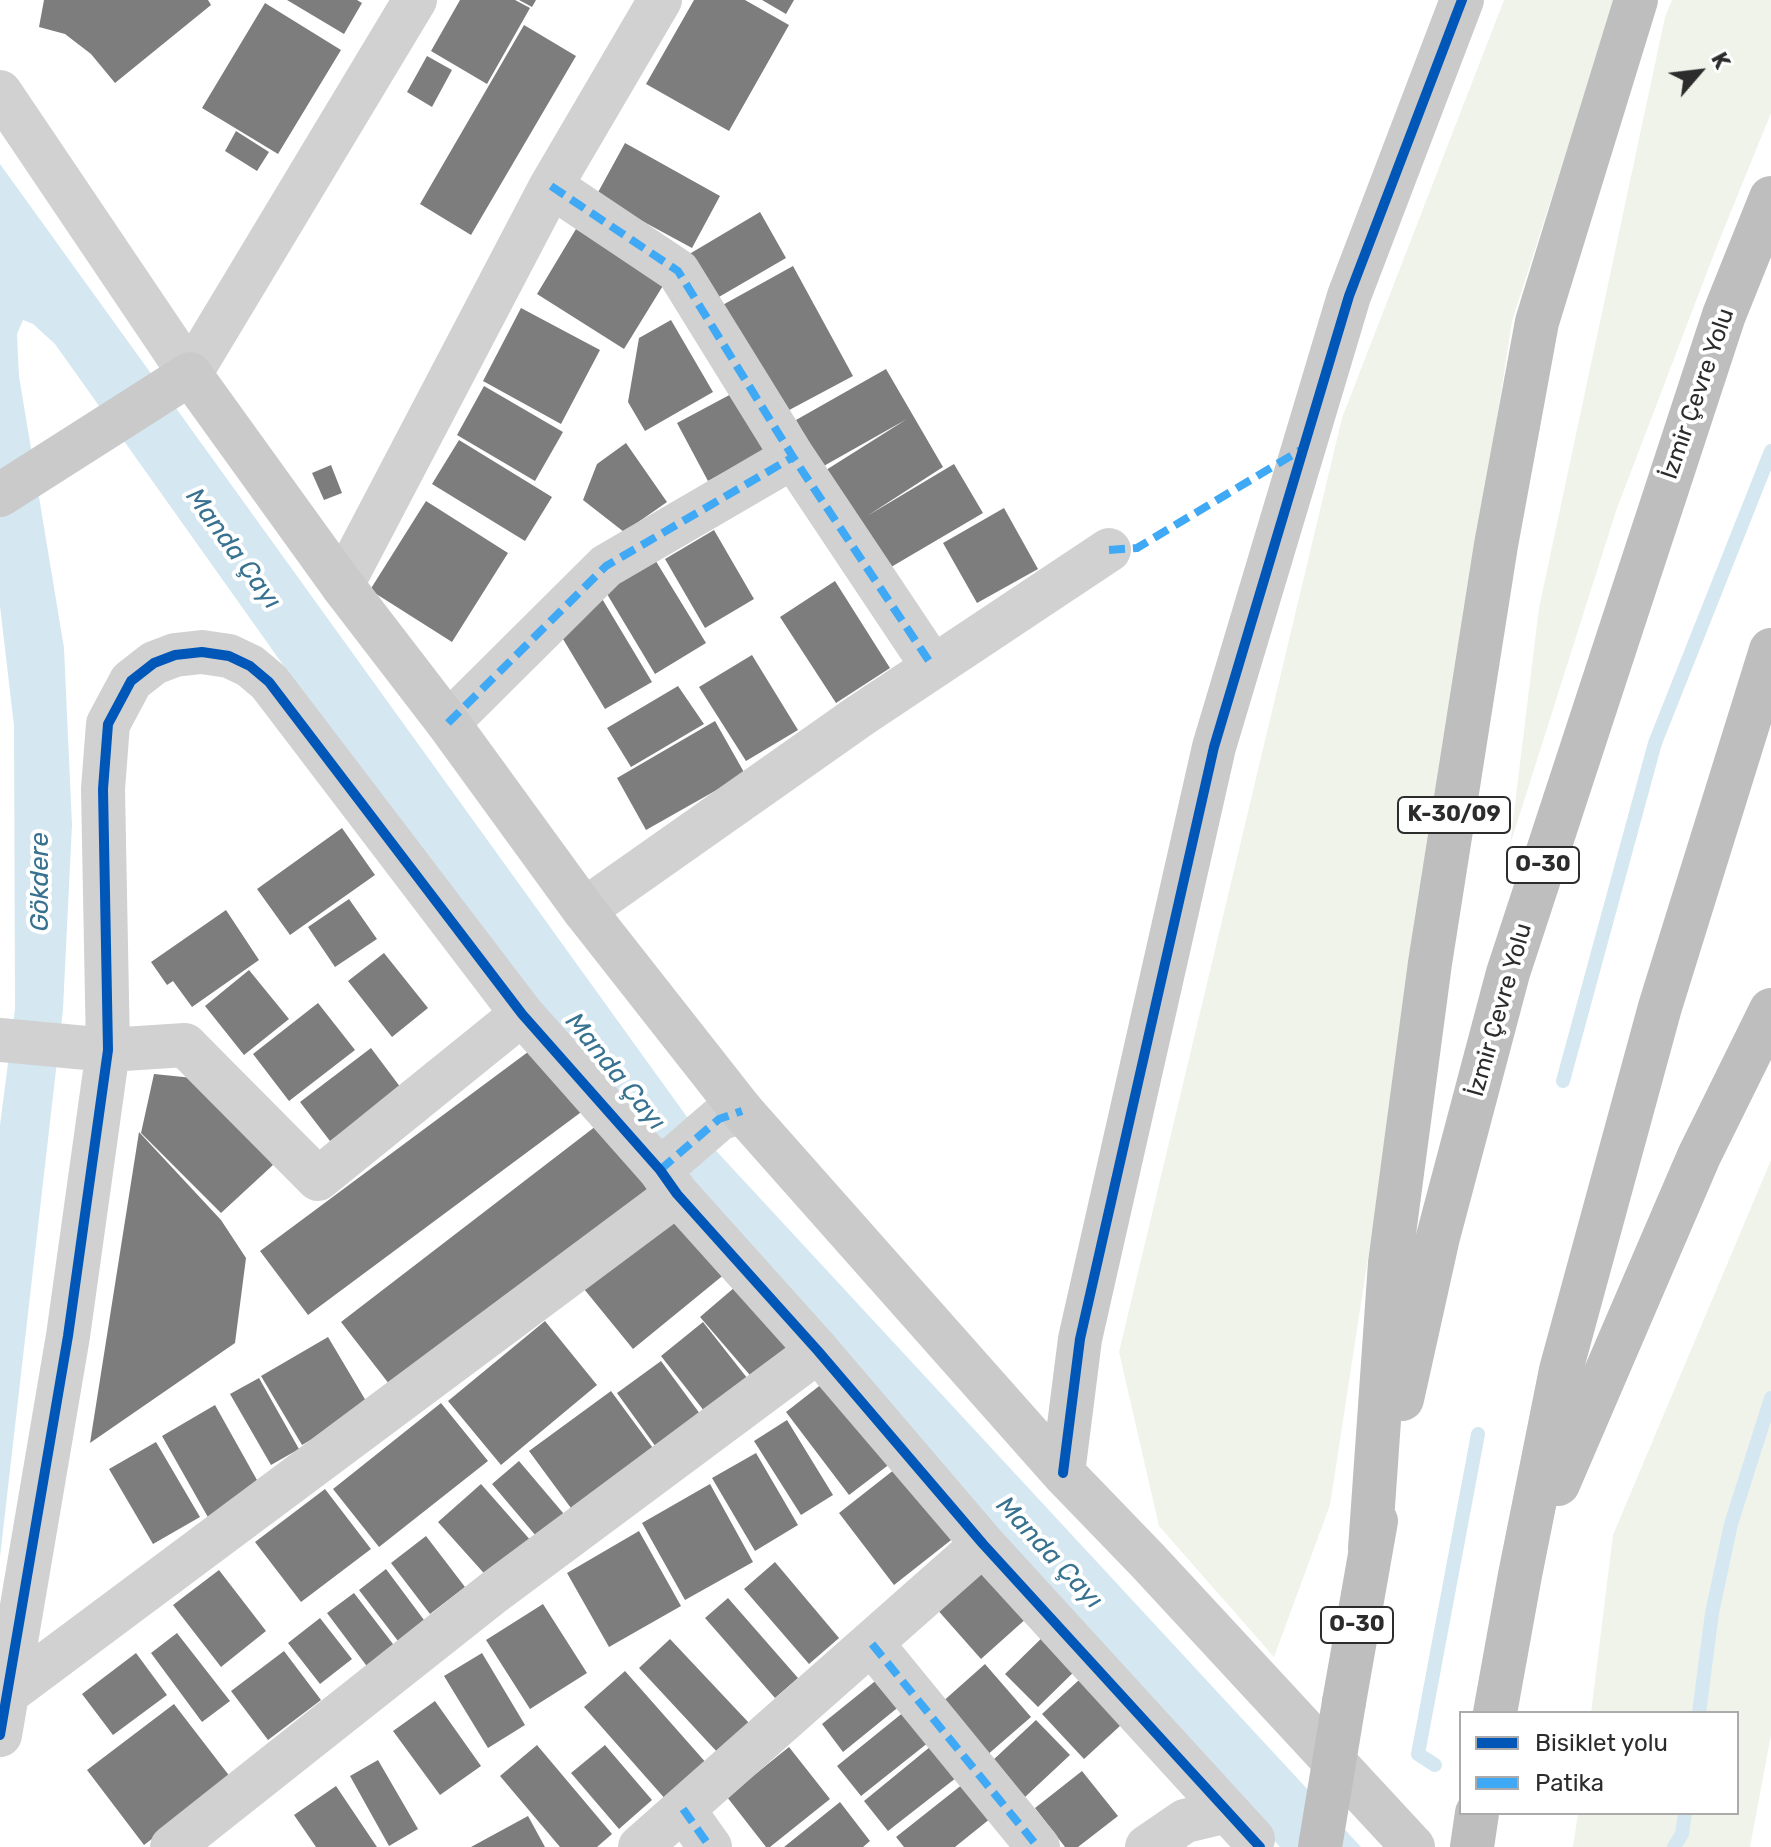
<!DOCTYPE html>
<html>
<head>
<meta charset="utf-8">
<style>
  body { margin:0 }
  #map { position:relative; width:1771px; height:1847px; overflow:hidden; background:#fff; font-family:Rubik,sans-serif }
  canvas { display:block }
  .legend { position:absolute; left:1459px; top:1711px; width:280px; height:104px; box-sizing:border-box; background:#fff; border:2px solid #ababab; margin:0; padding:10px 14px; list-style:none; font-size:24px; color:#2c2c2c }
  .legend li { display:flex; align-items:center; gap:16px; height:40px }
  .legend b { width:40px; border:2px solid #ababab }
  .north { position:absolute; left:1659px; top:32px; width:80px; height:80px; -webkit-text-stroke:6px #fff; paint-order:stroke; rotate:62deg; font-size:22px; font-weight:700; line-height:32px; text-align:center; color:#2c2c2c }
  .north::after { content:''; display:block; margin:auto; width:28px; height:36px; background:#2c2c2c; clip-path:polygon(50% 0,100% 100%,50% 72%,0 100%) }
</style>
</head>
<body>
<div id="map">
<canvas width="1771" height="1847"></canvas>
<ul class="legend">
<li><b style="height:10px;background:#0057b8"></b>Bisiklet yolu</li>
<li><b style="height:10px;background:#3fa9f5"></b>Patika</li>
</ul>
<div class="north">K</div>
</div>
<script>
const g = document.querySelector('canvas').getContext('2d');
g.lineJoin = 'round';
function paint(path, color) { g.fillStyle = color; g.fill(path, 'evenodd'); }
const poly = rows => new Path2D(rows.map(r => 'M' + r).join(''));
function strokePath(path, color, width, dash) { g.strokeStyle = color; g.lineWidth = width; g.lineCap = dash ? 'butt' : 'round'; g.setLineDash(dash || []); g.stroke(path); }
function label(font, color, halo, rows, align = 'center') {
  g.font = font + ' Rubik,sans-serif'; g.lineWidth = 8; g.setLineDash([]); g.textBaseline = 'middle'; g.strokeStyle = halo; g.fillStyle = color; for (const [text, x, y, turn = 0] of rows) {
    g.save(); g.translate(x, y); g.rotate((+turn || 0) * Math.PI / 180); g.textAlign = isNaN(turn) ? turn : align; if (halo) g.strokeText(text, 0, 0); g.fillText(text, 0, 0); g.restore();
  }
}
const green = poly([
  [1504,0,1615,0,1512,321,1330,1505,1274,1657,1159,1526,1119,1352,1342,418],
  [1672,0,1771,0,1771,113,1717,246,1616,511,1510,845,1539,608,1665,17],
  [1771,1160,1771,1735,1750,1847,1573,1847,1578,1813,1737,1813,1737,1713,1591,1713,1613,1535]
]);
const water = poly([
  [0,164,695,1128,1361,1847,1280,1847,529,1011,55,344,33,324,23,320,17,334,19,376,64,648,72,825,63,1009,0,1557,0,1125,15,1009,14,726,0,606]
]);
const stream = poly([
  [1563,1081,1655,743,1771,451],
  [1699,1713,1712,1613,1731,1524,1771,1398],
  [1435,1765,1418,1754,1478,1434],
  [1674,1847,1682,1834,1685,1813]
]);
const building = poly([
  [44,0,208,0,211,5,115,83,91,54,65,34,39,27],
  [287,0,357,0,362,3,344,34],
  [460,0,515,0,530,8,487,84,431,51],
  [519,0,536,0,532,7],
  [694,0,745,0,789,25,729,131,646,84],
  [762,0,794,0,786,14],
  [265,3,341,50,278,154,202,108],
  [524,25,576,56,471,235,420,204],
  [427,56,452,70,432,107,407,92],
  [236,131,269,152,257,171,225,151],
  [625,143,720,196,692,248,596,196],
  [760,212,786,258,712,301,686,256],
  [576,229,664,284,624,349,537,294],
  [793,266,853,376,778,416,719,307],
  [521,308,600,350,561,424,483,381],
  [671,320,713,392,645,431,628,402,639,338],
  [886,369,943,467,867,516,954,464,983,513,886,570,826,470,907,419,822,467,796,420],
  [484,386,563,432,535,481,457,435],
  [735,392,766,450,708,481,677,423],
  [459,440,552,497,525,541,432,484],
  [626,443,667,502,624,532,583,500,597,464],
  [331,465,342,493,324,500,312,473],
  [426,501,508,553,452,642,370,590],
  [1004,508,1038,569,977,603,943,543],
  [714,530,754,599,705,628,665,559],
  [654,558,706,643,655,674,604,589],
  [835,581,890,668,836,703,780,617],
  [601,597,652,682,605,709,554,624],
  [752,655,798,730,746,761,699,687],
  [678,686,704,724,631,767,607,728],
  [715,721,745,774,646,830,617,778],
  [342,828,375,875,290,935,257,889],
  [349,899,377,939,335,967,308,927],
  [226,910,259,960,192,1007,173,981,167,985,151,962],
  [384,953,428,1008,392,1037,348,981],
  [249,970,289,1019,244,1055,205,1006],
  [318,1003,355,1050,289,1101,253,1054],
  [536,1046,584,1110,308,1315,260,1251],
  [371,1048,401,1088,330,1141,300,1102],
  [154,1074,203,1079,273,1165,221,1213,141,1133],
  [609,1116,663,1186,393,1389,341,1322],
  [139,1132,221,1220,246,1258,235,1343,90,1443],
  [677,1212,726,1273,633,1349,584,1289],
  [742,1281,798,1343,755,1381,700,1317],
  [545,1321,597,1385,501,1465,448,1401],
  [703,1322,755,1388,712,1421,661,1356],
  [328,1337,369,1406,302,1445,261,1376],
  [661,1361,706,1422,661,1454,617,1393],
  [832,1376,895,1460,849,1495,786,1412],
  [259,1378,299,1449,271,1465,230,1394],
  [611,1391,661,1459,579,1519,529,1451],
  [441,1403,488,1461,379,1547,333,1489],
  [215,1405,262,1489,209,1519,162,1436],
  [787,1420,833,1495,801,1515,754,1441],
  [156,1442,200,1517,153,1544,109,1469],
  [756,1453,798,1525,755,1551,712,1478],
  [519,1461,569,1520,542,1543,492,1484],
  [904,1462,960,1533,894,1585,839,1513],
  [481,1484,532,1542,490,1580,438,1522],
  [710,1484,753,1562,685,1600,642,1523],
  [325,1489,371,1549,301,1602,255,1542],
  [639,1531,681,1606,609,1647,567,1573],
  [426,1536,465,1587,430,1614,391,1563],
  [775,1562,839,1638,809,1664,744,1589],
  [983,1565,1028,1617,981,1659,935,1607],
  [386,1569,424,1620,398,1641,359,1590],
  [219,1570,266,1631,221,1667,173,1605],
  [354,1593,396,1648,369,1669,327,1613],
  [728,1598,798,1678,775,1698,705,1618],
  [543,1604,587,1673,530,1709,486,1640],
  [320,1618,352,1659,320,1684,288,1643],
  [1051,1629,1083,1663,1038,1707,1005,1674],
  [177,1633,230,1701,202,1722,151,1653],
  [670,1639,750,1724,719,1754,639,1668],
  [284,1651,321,1700,268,1740,231,1691],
  [136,1653,167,1695,113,1735,82,1694],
  [482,1653,525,1725,488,1748,444,1676],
  [985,1664,1031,1717,986,1756,940,1704],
  [625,1671,708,1765,667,1801,584,1707],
  [879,1678,901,1705,843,1752,822,1724],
  [1079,1680,1133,1714,1084,1759,1042,1714],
  [435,1701,481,1766,440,1795,393,1731],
  [174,1704,231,1778,144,1845,87,1770],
  [905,1711,929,1742,861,1796,837,1766],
  [1036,1720,1070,1755,1025,1797,992,1761],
  [936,1742,961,1774,888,1831,864,1801],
  [537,1745,612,1834,597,1847,560,1847,500,1776],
  [605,1745,652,1800,619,1829,571,1773],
  [789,1747,830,1799,770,1847,766,1847,727,1797],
  [378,1760,418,1829,389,1846,350,1776],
  [1082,1771,1118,1816,1078,1847,1065,1847,1035,1808],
  [968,1780,996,1814,955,1847,904,1847,896,1837],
  [336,1786,377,1847,316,1847,294,1815],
  [840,1802,870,1841,863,1847,784,1847],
  [528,1816,545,1847,471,1847]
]);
const street = poly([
  [0,92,190,374,415,0],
  [551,186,678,271,793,457,933,667],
  [342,585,551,186,660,0],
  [448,723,606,566,793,457],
  [584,910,861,715,1109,550],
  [0,1040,108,1050,185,1045,318,1179,522,1014],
  [660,1170,719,1119,742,1111],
  [872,1644,1038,1847],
  [9,1692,677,1194],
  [0,1735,68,1336,108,1050,103,789,108,724,131,681,154,663,175,655,202,652,229,656,250,666,269,682,522,1014,660,1170,677,1194,818,1351,983,1544,1253,1839],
  [683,1809,710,1847],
  [172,1847,494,1592,818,1351],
  [640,1847,983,1544],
  [1147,1847,1185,1821,1227,1811]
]);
const secondary = poly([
  [0,495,190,374,342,585,448,723,584,910,742,1111,1063,1473,1148,1561,1413,1847],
  [1063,1473,1080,1339,1214,747,1349,296,1462,0]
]);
const highway = poly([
  [1402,1399,1438,1237,1508,973,1724,315,1771,198],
  [1558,1484,1699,1156,1771,1010],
  [1370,1549,1390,1263,1430,963,1496,545,1537,322,1636,0],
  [1344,1702,1376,1521],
  [1495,1713,1520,1575,1561,1370,1660,1007,1771,650],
  [1472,1847,1477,1813]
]);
const highwayBridge = poly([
  [1320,1847,1344,1702]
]);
const quiet = poly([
  [551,186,678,271,793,457,933,667],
  [1109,550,1137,548,1304,448],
  [448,723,606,566,793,457],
  [660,1170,719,1119,742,1111],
  [872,1644,1038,1847],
  [683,1809,710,1847]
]);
const cycleway = poly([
  [1063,1473,1080,1339,1214,747,1349,296,1462,0],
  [0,1735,68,1336,108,1050,103,789,108,724,131,681,154,663,175,655,202,652,229,656,250,666,269,682,522,1014,660,1170,677,1194,818,1351,983,1544,1260,1847]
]);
const shields = [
  [1454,815,112],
  [1543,865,72],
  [1357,1625,72]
];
const shieldNames = [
  ["K-30/09",1454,815],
  ["O-30",1543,865],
  ["O-30",1357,1625]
];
const streetNames = [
  ["İzmir Çevre Yolu",1698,394,-71],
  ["İzmir Çevre Yolu",1500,1010,-74]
];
const waterNames = [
  ["Manda Çayı",233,549,54],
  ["Gökdere",40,882,-90],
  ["Manda Çayı",615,1072,51],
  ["Manda Çayı",1049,1553,47]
];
paint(green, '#f0f3ea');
paint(water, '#d5e8f2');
strokePath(stream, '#d5e8f2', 14);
paint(building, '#7d7d7d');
strokePath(street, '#d1d1d1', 44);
strokePath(secondary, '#cacaca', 44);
strokePath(highway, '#bebebe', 44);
strokePath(highwayBridge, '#bebebe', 44);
strokePath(quiet, '#3fa9f5', 8, [16, 8]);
strokePath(cycleway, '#0057b8', 10);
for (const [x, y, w] of shields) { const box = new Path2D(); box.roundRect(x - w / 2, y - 18, w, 36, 6); g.fillStyle = '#fff'; g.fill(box); strokePath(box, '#2c2c2c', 2); }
label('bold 22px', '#2c2c2c', null, shieldNames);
label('24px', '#2c2c2c', '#fff', streetNames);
label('italic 26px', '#387290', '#fff', waterNames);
</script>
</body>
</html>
